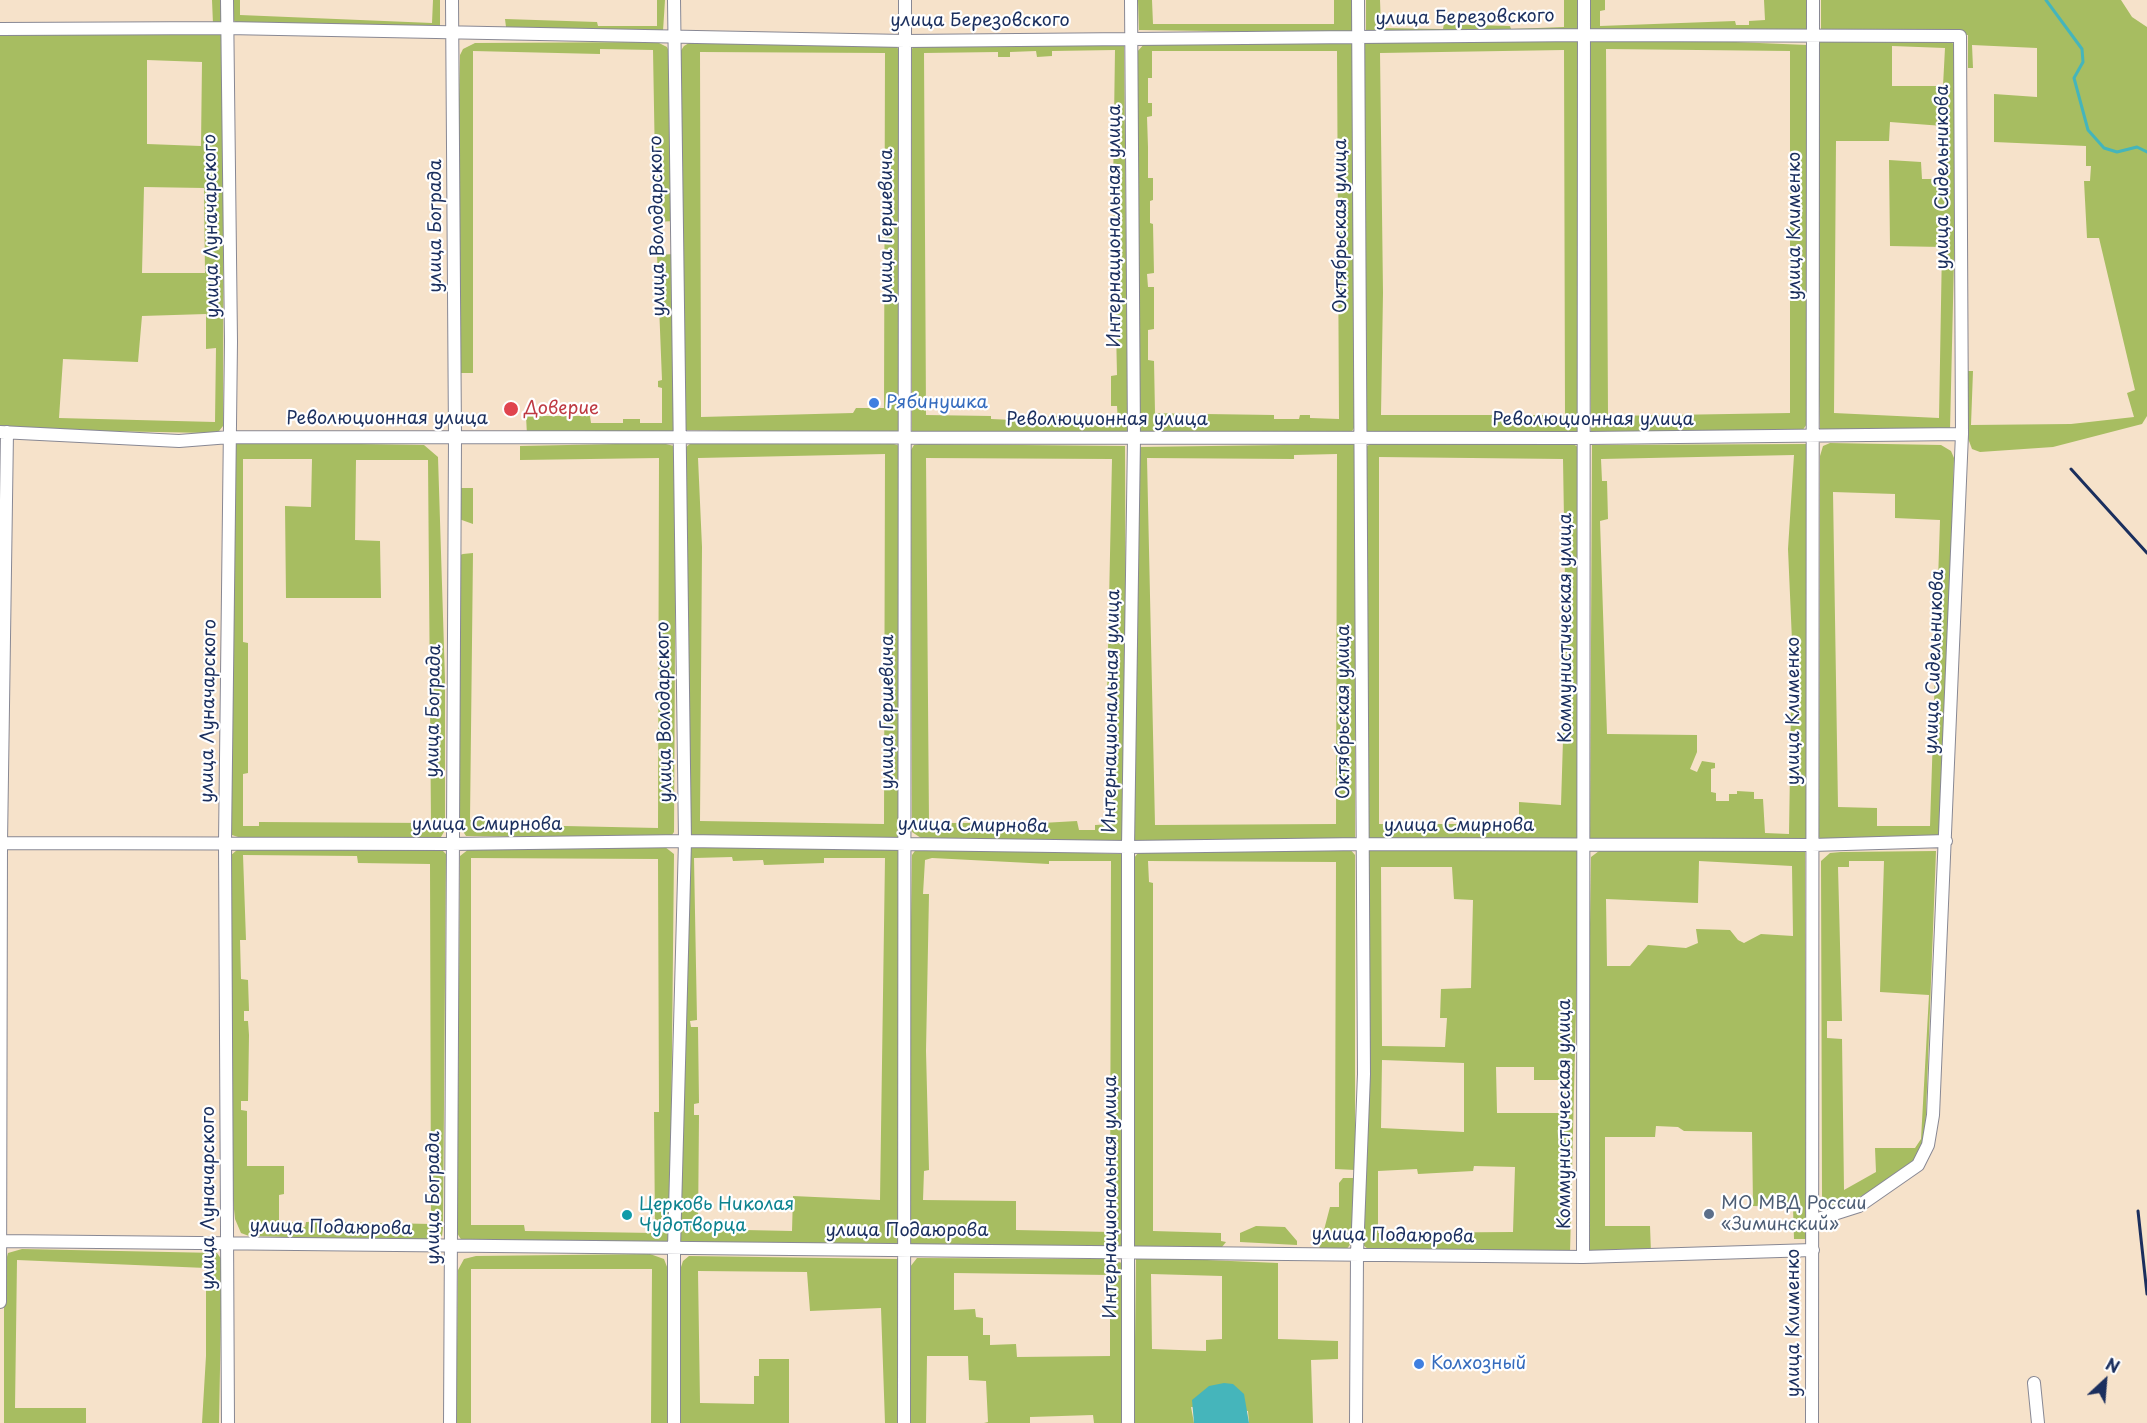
<!DOCTYPE html>
<html>
<head>
<meta charset="utf-8">
<style>
  body { margin:0 }
  #map { position:relative; width:2147px; height:1423px; overflow:hidden; background:#f6e2ca; font-family:"Playpen Sans",sans-serif }
  canvas { display:block }
  .north { position:absolute; left:2075px; top:1351px; width:60px; height:60px; -webkit-text-stroke:4px #fff; paint-order:stroke; rotate:26deg; font-size:16px; font-weight:700; line-height:24px; text-align:center; color:#1b2f5e }
  .north::after { content:''; display:block; margin:auto; width:21px; height:27px; background:#1b2f5e; clip-path:polygon(50% 0,100% 100%,50% 72%,0 100%) }
</style>
</head>
<body>
<div id="map">
<canvas width="2147" height="1423"></canvas>
<div class="north">N</div>
</div>
<script>
const g = document.querySelector('canvas').getContext('2d');
g.lineJoin = 'round';
function paint(path, color) { g.fillStyle = color; g.fill(path, 'evenodd'); }
const poly = rows => new Path2D(rows.map(r => 'M' + r).join(''));
function strokePath(path, color, width, dash) { g.strokeStyle = color; g.lineWidth = width; g.lineCap = dash ? 'butt' : 'round'; g.setLineDash(dash || []); g.stroke(path); }
function label(font, color, halo, rows, align = 'center') {
  g.font = font + ' "Playpen Sans",sans-serif'; g.lineWidth = 4.5; g.setLineDash([]); g.textBaseline = 'middle'; g.strokeStyle = halo; g.fillStyle = color; for (const [text, x, y, turn = 0] of rows) {
    g.save(); g.translate(x, y); g.rotate((+turn || 0) * Math.PI / 180); g.textAlign = isNaN(turn) ? turn : align; if (halo) g.strokeText(text, 0, 0); g.fillText(text, 0, 0); g.restore();
  }
}
const green = poly([
  [212,0,224,0,223,426,219,431,209,433,0,429,0,25,213,24],
  [147,60,202,62,201,146,147,144],
  [144,187,204,188,205,273,142,273],
  [206,314,206,349,216,348,215,422,59,418,63,359,138,362,142,316],
  [231,0,240,0,240,15,432,23,433,0,440,0,440,30,237,23,232,19],
  [657,0,665,0,663,31,597,32,506,27,505,19,597,22,598,26,657,26],
  [1138,0,1152,0,1153,24,1334,24,1334,0,1352,0,1353,33,1139,30],
  [1366,0,1380,0,1381,28,1443,29,1444,24,1473,25,1510,26,1511,29,1564,27,1564,0,1579,0,1580,32,1366,34],
  [1589,0,1605,0,1605,10,1600,11,1600,26,1735,21,1736,25,1749,25,1749,21,1765,20,1764,0,1806,0,1807,32,1590,31],
  [1821,0,2121,0,2132,17,2147,27,2147,416,2142,424,2053,447,1980,452,1972,449,1966,433,1966,371,1973,371,1971,425,2071,424,2134,417,2127,393,2135,390,2099,238,2087,238,2084,181,2090,181,2091,166,2086,166,2086,146,1994,142,1994,94,2037,97,2037,48,1972,45,1973,68,1968,68,1968,35,1821,32],
  [1575,39,1579,41,1579,432,1367,432,1364,43],
  [1564,50,1565,415,1381,415,1383,293,1380,53],
  [1588,40,1688,40,1807,45,1807,424,1802,431,1591,433],
  [1606,49,1790,51,1790,413,1608,416],
  [1818,41,1951,41,1954,45,1955,217,1950,430,1820,429,1816,291],
  [1892,46,1945,48,1943,86,1892,86],
  [1890,122,1943,126,1942,179,1922,179,1921,162,1889,160,1890,246,1942,247,1939,418,1834,413,1836,141,1889,141],
  [657,42,667,47,670,54,674,221,656,222,653,50,600,49,600,54,473,51,473,373,460,373,458,146,460,55,463,49,475,43],
  [715,42,896,46,899,50,900,434,686,430,680,52,684,46,689,43],
  [700,52,885,53,884,408,856,408,853,413,701,417],
  [1145,43,1353,43,1354,428,1351,433,1138,434,1136,53],
  [1152,51,1337,51,1339,419,1310,418,1310,415,1300,415,1299,419,1274,419,1274,415,1205,414,1204,419,1190,419,1189,414,1155,413,1154,361,1148,360,1148,330,1154,329,1154,287,1148,287,1147,274,1154,273,1153,224,1150,223,1150,201,1153,200,1153,178,1148,178,1148,147,1147,117,1152,116,1152,103,1148,103,1148,78,1152,78],
  [1124,44,1128,434,912,432,912,49,913,47],
  [1115,50,1113,189,1117,375,1111,376,1111,406,1117,406,1118,422,1094,421,1094,415,1014,417,1013,420,991,419,991,416,926,415,924,53,998,52,998,57,1010,57,1010,52,1036,51,1037,57,1052,56,1052,51],
  [674,254,676,432,527,435,526,416,590,416,591,423,623,423,623,419,640,419,640,423,662,423,662,388,658,387,658,381,662,380,657,255],
  [238,442,424,445,438,457,445,680,445,830,441,837,238,837,232,835,229,830,234,445],
  [243,459,312,459,311,507,285,506,286,598,381,598,380,541,355,540,356,460,428,460,431,823,259,822,259,826,243,826,243,774,248,773,248,643,243,642],
  [662,443,674,446,676,455,674,832,672,835,603,838,466,836,459,825,460,555,463,554,473,553,470,820,518,821,518,825,658,828,659,458,520,460,520,446],
  [691,443,891,443,900,446,899,838,689,840,685,448],
  [885,454,884,824,700,821,702,547,698,458],
  [1830,443,1941,445,1951,451,1954,458,1942,839,1821,840,1819,837,1820,456,1823,446],
  [1833,492,1895,494,1895,518,1940,520,1930,826,1877,826,1877,808,1838,807],
  [919,444,1125,446,1126,726,1123,840,1120,842,921,838,912,832,911,450,914,445],
  [926,458,1112,459,1107,698,1114,699,1115,714,1108,715,1111,762,1113,762,1113,824,1095,825,1095,830,1079,830,1077,821,1042,823,1042,829,1030,829,1030,824,1006,824,1005,828,992,829,991,823,929,823],
  [1355,444,1355,838,1135,843,1132,571,1139,447],
  [1337,454,1336,824,1155,825,1147,458,1294,459,1294,455],
  [1370,444,1573,444,1578,447,1580,843,1366,840,1366,447],
  [1379,457,1563,459,1566,642,1561,805,1519,802,1519,824,1379,824],
  [1806,444,1806,842,1590,840,1592,445],
  [1794,455,1788,549,1792,641,1789,834,1765,833,1763,799,1754,799,1754,792,1737,791,1737,794,1729,794,1729,801,1716,801,1716,793,1711,792,1711,769,1715,768,1715,763,1702,761,1697,772,1690,769,1697,752,1697,735,1607,734,1600,521,1608,519,1607,481,1602,481,1601,459],
  [458,488,473,488,473,524,459,519],
  [686,846,901,849,899,1244,679,1244],
  [732,857,733,861,763,860,764,865,824,863,824,858,885,858,880,1200,793,1196,792,1231,698,1229,699,1115,694,1115,694,1104,699,1103,698,1027,691,1027,690,1021,697,1020,694,858],
  [310,847,440,848,446,854,443,1228,442,1236,433,1241,249,1236,241,1233,235,1219,231,1180,230,856,237,850],
  [243,855,357,856,358,863,430,864,431,1224,337,1222,337,1225,320,1226,319,1222,306,1222,305,1227,294,1227,293,1222,279,1222,279,1195,284,1194,284,1166,247,1166,247,1111,241,1110,241,1101,248,1101,249,1035,248,1021,244,1021,244,1011,249,1011,248,980,241,979,240,940,246,940],
  [665,847,674,854,670,1244,462,1241,457,1233,460,856,469,849],
  [471,858,658,859,659,1112,654,1112,655,1233,525,1231,524,1225,471,1225],
  [1366,847,1580,850,1570,1253,1368,1249,1363,1245],
  [1381,867,1452,867,1454,899,1473,900,1471,988,1441,989,1440,1018,1447,1018,1445,1047,1382,1046],
  [1382,1060,1464,1063,1464,1132,1381,1128],
  [1496,1067,1534,1067,1534,1080,1563,1080,1563,1113,1497,1113],
  [1474,1166,1515,1167,1513,1232,1378,1233,1378,1171,1417,1169,1418,1174,1473,1171],
  [917,848,1122,854,1125,922,1121,1065,1125,1248,911,1245,909,1242,911,921,912,855],
  [932,858,1049,864,1049,861,1111,861,1110,1232,1016,1230,1016,1201,923,1200,924,1171,929,1170,926,1051,929,894,923,894,925,860],
  [1349,848,1355,855,1355,1170,1335,1169,1336,862,1148,861,1149,882,1153,883,1153,1231,1221,1233,1221,1241,1226,1242,1222,1247,1135,1247,1134,858,1138,853],
  [1805,849,1806,1239,1794,1239,1793,1207,1753,1206,1752,1132,1684,1131,1678,1127,1656,1126,1655,1137,1605,1137,1605,1226,1650,1226,1651,1253,1585,1254,1591,857,1599,851],
  [1699,861,1792,866,1793,936,1761,934,1744,943,1738,940,1730,930,1696,929,1698,943,1686,948,1648,945,1630,966,1607,966,1606,899,1698,903],
  [1936,851,1925,1139,1912,1164,1902,1173,1844,1206,1831,1208,1826,1206,1822,1197,1821,861,1830,853,1841,852],
  [1849,861,1884,861,1880,992,1929,995,1921,1139,1915,1148,1875,1148,1876,1172,1844,1190,1842,1039,1827,1038,1827,1021,1842,1021,1838,867,1849,867],
  [1343,1178,1355,1178,1352,1242,1346,1250,1319,1249,1330,1207,1339,1207,1339,1183],
  [1256,1226,1285,1227,1297,1241,1297,1245,1240,1242,1240,1233],
  [22,1249,217,1253,222,1260,219,1423,202,1423,206,1356,206,1268,17,1260,15,1408,86,1408,86,1423,4,1423,4,1268,8,1253],
  [650,1254,664,1259,669,1272,669,1423,651,1423,652,1269,471,1269,471,1423,456,1423,458,1270,464,1259,476,1256],
  [689,1256,898,1259,900,1262,900,1423,885,1423,881,1308,810,1311,807,1272,698,1271,700,1403,754,1404,754,1376,759,1376,759,1359,789,1359,789,1423,677,1423,680,1270,683,1261],
  [1136,1257,1278,1263,1278,1339,1338,1341,1338,1359,1311,1360,1313,1423,1249,1423,1248,1411,1191,1407,1194,1423,1134,1423],
  [1151,1274,1222,1276,1222,1339,1206,1340,1206,1351,1152,1349],
  [917,1258,1110,1259,1122,1263,1125,1268,1124,1423,1094,1423,1093,1415,1030,1417,1030,1423,984,1423,988,1422,986,1381,969,1380,968,1356,927,1356,926,1423,908,1423,910,1267],
  [954,1273,1110,1275,1110,1356,1017,1357,1016,1344,990,1345,990,1335,983,1335,983,1318,976,1317,975,1309,954,1310]
]);
const water = poly([
  [1224,1383,1233,1384,1244,1394,1249,1423,1194,1423,1192,1400,1209,1386]
]);
const stream = poly([
  [2046,0,2082,49,2083,62,2074,78,2088,130,2104,148,2117,152,2137,147,2147,152]
]);
const minor = poly([
  [227,0,231,341,225,842,228,1423],
  [674,0,685,841,674,1248,674,1423],
  [0,29,227,28,905,41,1584,35,1960,36,1962,434,1933,1115,1928,1145,1918,1165,1859,1206,1812,1221],
  [0,432,179,441,230,437,1585,438,1962,434],
  [0,843,451,844,685,841,1128,847,1363,844,1812,845,1946,841],
  [0,1241,1583,1257,1813,1250],
  [1583,1257,1584,0],
  [0,1302,1,843,7,432],
  [2034,1383,2038,1423],
  [450,1423,455,438,452,0],
  [904,1423,905,0],
  [1128,1423,1128,847,1134,438,1131,0],
  [1356,1423,1357,1254,1364,1074,1358,0],
  [1812,1423,1813,0]
]);
const rail = poly([
  [2071,469,2147,553],
  [2138,1211,2147,1294]
]);
const markers = [
  [874,403,6,"#3f7fe0"],
  [511,409,8,"#e0444e"],
  [1709,1214,6,"#5c6f8a"],
  [627,1215,6,"#0f9aa8"],
  [1419,1364,6,"#3f7fe0"]
];
const streetNames = [
  ["улица Березовского",1465,18,-1],
  ["улица Березовского",980,21],
  ["улица Сидельникова",1943,177,-90],
  ["улица Луначарского",212,226,-91],
  ["улица Бограда",436,226,-90],
  ["улица Володарского",658,226,-91],
  ["улица Гершевича",887,226,-90],
  ["Интернациональная улица",1115,226,-90],
  ["Октябрьская улица",1341,226,-90],
  ["улица Клименко",1795,226,-90],
  ["Революционная улица",387,419],
  ["Революционная улица",1107,420],
  ["Революционная улица",1593,420],
  ["Коммунистическая улица",1566,628,-90],
  ["улица Сидельникова",1935,662,-88],
  ["улица Луначарского",209,711,-89],
  ["улица Бограда",434,711,-89],
  ["Интернациональная улица",1112,711,-89],
  ["улица Клименко",1794,711,-90],
  ["улица Володарского",665,712,-91],
  ["улица Гершевича",888,712,-90],
  ["Октябрьская улица",1344,712,-90],
  ["улица Смирнова",487,825],
  ["улица Смирнова",973,826,1],
  ["улица Смирнова",1459,826],
  ["Коммунистическая улица",1565,1114,-90],
  ["Интернациональная улица",1111,1197,-90],
  ["улица Луначарского",209,1198,-90],
  ["улица Бограда",434,1198,-90],
  ["улица Подаюрова",331,1228,1],
  ["улица Подаюрова",907,1231],
  ["улица Подаюрова",1393,1236,1],
  ["улица Клименко",1794,1323,-90]
];
const shopNames = [
  ["Рябинушка",886,403],
  ["Колхозный",1431,1364]
];
const healthNames = [
  ["Доверие",524,409]
];
const serviceNames = [
  ["МО МВД России",1721,1204],
  ["«Зиминский»",1721,1225]
];
const cultureNames = [
  ["Церковь Николая",639,1205],
  ["Чудотворца",639,1226]
];
paint(green, '#a7bd61');
paint(water, '#45b5bb');
strokePath(stream, '#45b5bb', 3);
strokePath(minor, '#888894', 14);
strokePath(minor, '#fff', 12);
strokePath(rail, '#1b2f5e', 3);
for (const [x, y, r, color] of markers) { const dot = new Path2D(); dot.arc(x, y, r, 0, 2 * Math.PI); g.fillStyle = color; g.fill(dot); strokePath(dot, '#fff', 2); }
label('18px', '#1b2f5e', '#fff', streetNames);
label('18px', '#366cbe', '#fff', shopNames, 'left');
label('18px', '#be3a42', '#fff', healthNames, 'left');
label('18px', '#4e5e75', '#fff', serviceNames, 'left');
label('18px', '#0d838f', '#fff', cultureNames, 'left');
</script>
</body>
</html>
